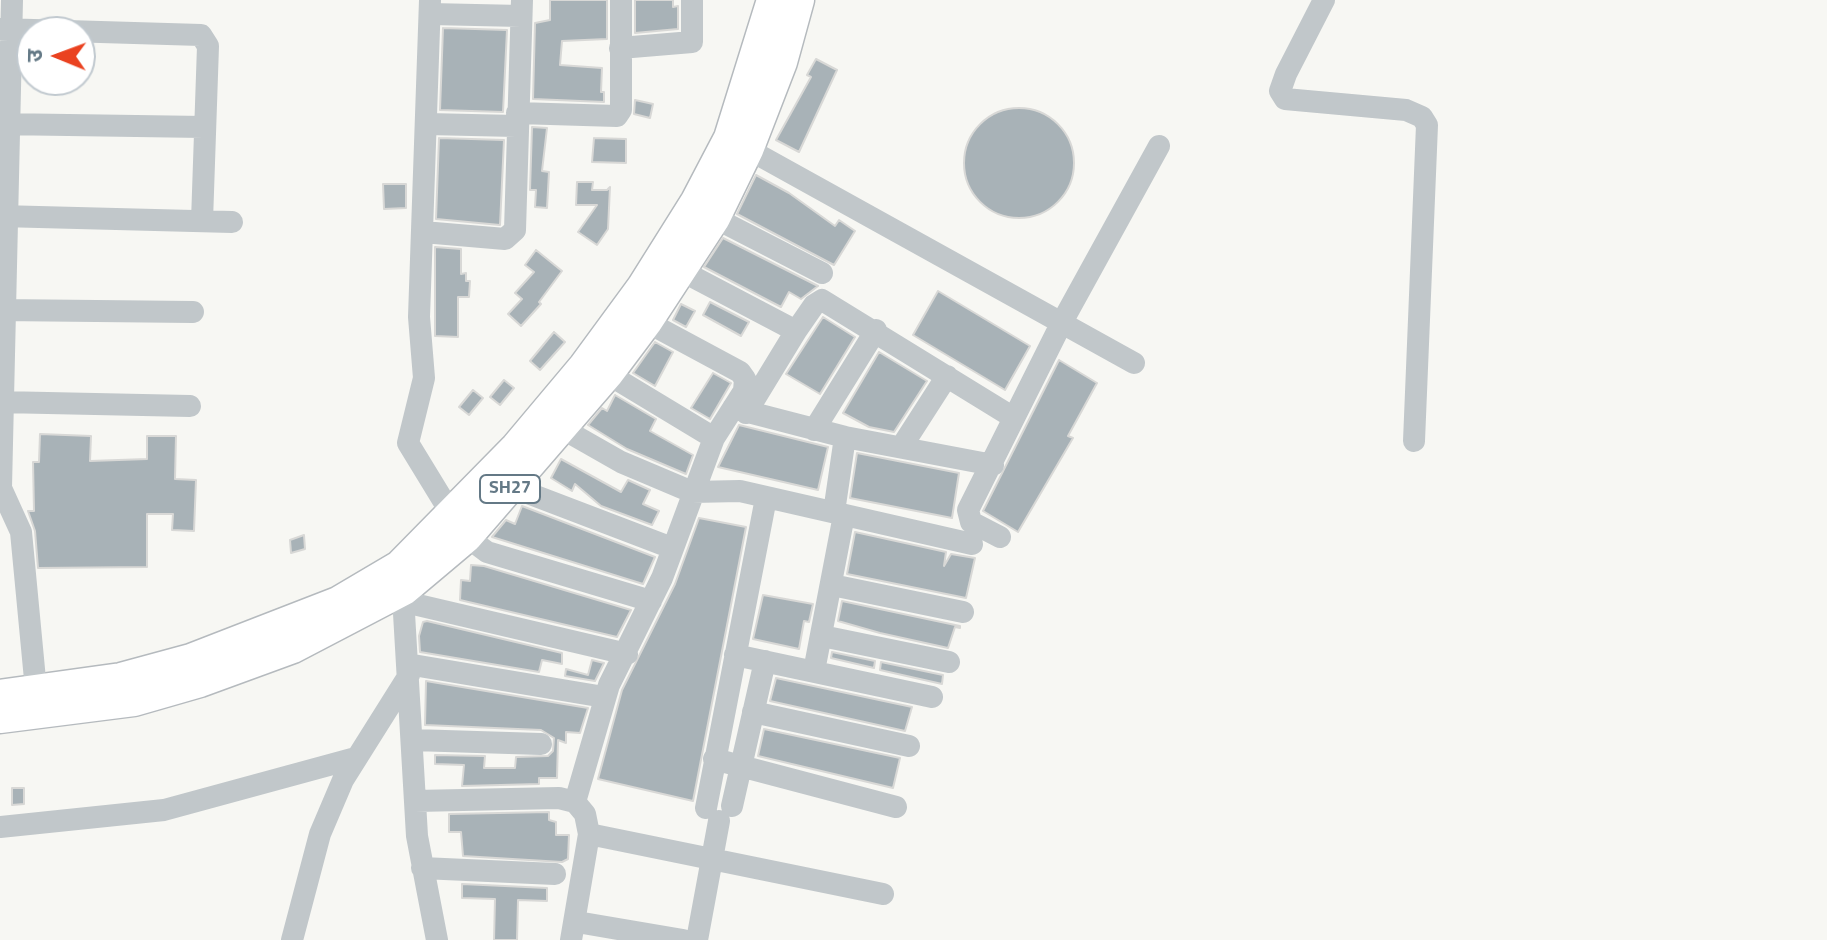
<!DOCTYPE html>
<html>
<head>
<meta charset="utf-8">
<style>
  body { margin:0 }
  #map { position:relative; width:1827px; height:940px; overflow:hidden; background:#f7f7f3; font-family:"Titillium Web","Noto Sans Devanagari",sans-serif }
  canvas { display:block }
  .north { position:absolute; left:16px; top:16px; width:80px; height:80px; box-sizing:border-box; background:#fff; border:2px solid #c1c9cf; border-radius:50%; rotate:271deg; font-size:22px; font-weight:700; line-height:32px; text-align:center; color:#647986 }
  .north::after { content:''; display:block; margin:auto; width:28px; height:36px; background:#ea4220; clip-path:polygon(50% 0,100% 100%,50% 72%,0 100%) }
</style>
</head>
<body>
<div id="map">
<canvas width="1827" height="940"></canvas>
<div class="north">उ</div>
</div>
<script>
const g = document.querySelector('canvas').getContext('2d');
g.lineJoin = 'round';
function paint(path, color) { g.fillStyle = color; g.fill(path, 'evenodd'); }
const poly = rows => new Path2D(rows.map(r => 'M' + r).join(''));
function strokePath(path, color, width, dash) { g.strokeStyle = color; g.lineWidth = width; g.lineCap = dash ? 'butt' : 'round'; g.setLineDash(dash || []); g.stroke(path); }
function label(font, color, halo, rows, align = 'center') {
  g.font = font + ' "Titillium Web",sans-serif'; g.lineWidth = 8; g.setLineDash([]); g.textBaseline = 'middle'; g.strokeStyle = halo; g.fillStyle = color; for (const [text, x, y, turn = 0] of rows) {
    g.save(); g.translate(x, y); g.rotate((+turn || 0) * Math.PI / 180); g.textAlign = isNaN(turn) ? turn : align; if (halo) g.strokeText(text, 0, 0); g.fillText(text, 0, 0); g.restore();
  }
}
const building = poly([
  [550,0,607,0,607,39,562,41,560,65,602,68,601,92,604,92,604,102,533,99,535,23,550,20,550,0],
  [635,0,673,0,673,7,678,6,678,29,635,33,635,0],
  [443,28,507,30,503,112,440,110,443,28],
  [816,59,837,70,799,152,776,140,811,77,807,75,816,59],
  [635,100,653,104,650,118,634,114,635,100],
  '964 163a55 55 0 1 1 110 0a55 55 0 1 1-110 0Z',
  [532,127,547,128,542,171,549,172,547,208,535,207,536,190,530,190,532,127],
  [439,138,504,140,500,225,436,219,439,138],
  [594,138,626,139,626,163,592,162,594,138],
  [756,175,789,193,835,226,839,220,855,231,834,265,737,214,756,175],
  [577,182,593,182,592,190,607,190,610,187,608,229,597,245,578,232,597,205,576,205,577,182],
  [383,184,406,184,406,208,384,209,383,184],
  [723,238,816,285,818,286,801,299,789,292,781,307,704,267,723,238],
  [435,247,461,249,461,274,466,273,466,281,470,281,469,297,458,297,458,337,435,336,435,247],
  [536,250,562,271,539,302,541,304,521,326,508,314,522,299,515,293,534,272,525,265,536,250],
  [938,291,1030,346,1005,390,913,335,938,291],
  [710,302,749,322,741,336,703,315,710,302],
  [681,304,695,311,686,327,673,320,681,304],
  [823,317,855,337,820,394,786,374,823,317],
  [554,332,565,342,540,370,530,361,554,332],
  [655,342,673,352,655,386,633,373,655,342],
  [879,352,927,381,894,432,869,427,843,413,879,352],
  [1059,360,1097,383,1068,436,1073,438,1018,532,983,511,1059,360],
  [713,373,731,383,710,419,691,408,713,373],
  [504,380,514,388,500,405,490,397,504,380],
  [473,390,483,398,469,415,459,407,473,390],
  [615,395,656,419,650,431,693,455,686,474,627,449,588,425,602,408,607,411,615,395],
  [739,425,828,447,818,490,718,467,739,425],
  [40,434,91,436,90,461,147,459,147,436,176,436,175,479,196,480,194,531,172,530,173,514,147,514,147,567,38,568,35,531,28,511,34,511,33,462,39,462,40,434],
  [857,453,959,473,952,518,850,498,857,453],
  [561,459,621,492,628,480,650,490,643,504,659,511,652,525,601,506,575,484,572,491,551,478,561,459],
  [522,506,655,557,643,584,492,537,506,520,515,524,522,506],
  [699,518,746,527,693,801,598,779,622,690,675,584,699,518],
  [855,532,946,552,944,566,951,554,975,558,966,598,847,574,855,532],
  [304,535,305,549,291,553,290,540,304,535],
  [471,565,484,566,631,610,617,637,460,600,461,580,470,581,471,565],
  [763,595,813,604,809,622,804,621,799,649,753,639,763,595],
  [842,601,960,626,960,628,955,627,948,648,880,633,838,621,842,601],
  [427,621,562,653,562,664,542,660,539,672,420,652,419,636,423,622,427,621],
  [832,652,875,661,874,668,831,658,832,652],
  [592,660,604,663,595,681,565,676,566,669,588,675,592,660],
  [881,662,943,675,942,684,880,670,881,662],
  [776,678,912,707,905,731,770,701,776,678],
  [426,681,588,708,580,733,566,732,566,743,558,740,557,778,539,778,539,784,462,786,464,765,435,764,435,755,485,756,484,768,515,768,516,757,548,756,553,751,554,738,541,730,425,725,426,681],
  [764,729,900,758,893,788,758,756,764,729],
  [12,788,24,788,24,804,12,805,12,788],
  [549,812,549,820,556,822,556,835,569,835,568,859,562,862,463,856,461,832,449,832,449,814,549,812],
  [462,884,547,888,547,901,518,900,517,940,494,940,495,899,462,898,462,884]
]);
const minor = poly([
  [12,0,1,488,21,532,36,690],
  [430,0,419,317,424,378,408,443,452,515],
  [1324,0,1286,74,1280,91,1285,99,1406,110,1422,117,1427,125,1414,441],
  [430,14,521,16],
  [0,29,201,35,208,46,202,221],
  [620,48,692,42,692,0],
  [517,113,617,116,621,110,621,0],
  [0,124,204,127],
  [427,124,516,126],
  [737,143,1134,363],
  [0,216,232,222],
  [715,218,822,273],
  [423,232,505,239,515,230,522,0],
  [680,270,796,331],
  [0,310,193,312],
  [608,374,714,438],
  [0,402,190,406],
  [733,408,845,437,993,465],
  [746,413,796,331,814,305,822,300,1014,418],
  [563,429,621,462,692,492,740,491,972,544],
  [814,430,876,330],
  [902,446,947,376],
  [512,487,672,548],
  [834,512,845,437],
  [467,537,487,552,651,601],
  [1000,537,971,522,968,510,1061,324,1159,146],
  [402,579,417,836,437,940],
  [832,585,963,612],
  [405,602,627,654],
  [822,636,949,662],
  [735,655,932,697],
  [407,664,604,697],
  [814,671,844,515],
  [753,712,909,746],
  [413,740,541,744],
  [714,759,896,807],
  [415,801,559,798,575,802,585,814,589,834,571,940],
  [575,802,609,685,662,578,714,438,744,391,745,379,740,372,647,322],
  [732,806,765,661],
  [706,808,766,498],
  [0,827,164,810,355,758],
  [589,834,883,894],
  [422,868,555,874],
  [577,922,683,940],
  [292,940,320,834,343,780,409,675],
  [697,940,719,821]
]);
const major = poly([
  [0,695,121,678,191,659,338,602,399,566,516,447,584,366,642,287,696,201,729,138,772,0],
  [0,718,134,701,200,682,293,648,404,590,467,537,608,374,647,322,715,218,748,150,782,62,799,0]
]);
const shields = [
  [510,489,60]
];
const shieldNames = [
  ["SH27",510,489]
];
paint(building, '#a8b2b7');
strokePath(building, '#d8d8d6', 2);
strokePath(major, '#b5babe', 33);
strokePath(minor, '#c1c7ca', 22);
strokePath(major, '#fff', 30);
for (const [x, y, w] of shields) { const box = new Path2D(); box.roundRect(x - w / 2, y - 14, w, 28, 6); g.fillStyle = '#fff'; g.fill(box); strokePath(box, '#647986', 2); }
label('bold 18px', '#647986', null, shieldNames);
</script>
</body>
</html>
